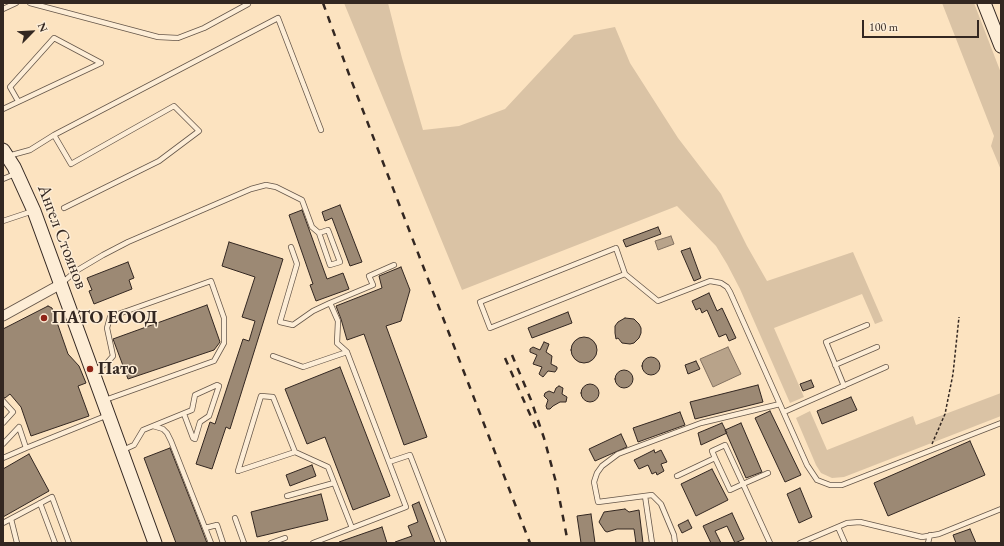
<!DOCTYPE html>
<html>
<head>
<meta charset="utf-8">
<style>
  body { margin:0 }
  #map { position:relative; width:1004px; height:546px; overflow:hidden; background:#fce3c0; font-family:"EB Garamond",serif }
  canvas { display:block }
  .frame { position:absolute; inset:0; border:4px solid #332721; pointer-events:none }
  .north { position:absolute; left:12px; top:12px; width:40px; height:40px; -webkit-text-stroke:3px #fdedd6; paint-order:stroke; rotate:66deg; font-size:11px; font-weight:700; line-height:16px; text-align:center; color:#332721 }
  .north::after { content:''; display:block; margin:auto; width:14px; height:18px; background:#332721; clip-path:polygon(50% 0,100% 100%,50% 72%,0 100%) }
  .scale { position:absolute; left:862px; top:20px; width:117px; height:18px; box-sizing:border-box; border:2px solid #332721; border-top:0; padding-left:5px; font-size:12px; line-height:14px; white-space:nowrap; color:#332721; -webkit-text-stroke:3px #fdedd6; paint-order:stroke }
</style>
</head>
<body>
<div id="map">
<canvas width="1004" height="546"></canvas>
<div class="frame"></div>
<div class="north">N</div>
<div class="scale">100 m</div>
</div>
<script>
const g = document.querySelector('canvas').getContext('2d');
g.lineJoin = 'round';
function paint(path, color) { g.fillStyle = color; g.fill(path, 'evenodd'); }
const poly = rows => new Path2D(rows.map(r => 'M' + r).join(''));
function strokePath(path, color, width, dash) { g.strokeStyle = color; g.lineWidth = width; g.lineCap = dash ? 'butt' : 'round'; g.setLineDash(dash || []); g.stroke(path); }
function label(font, color, halo, rows, align = 'center') {
  g.font = font + ' "EB Garamond",serif'; g.lineWidth = 3; g.setLineDash([]); g.textBaseline = 'middle'; g.strokeStyle = halo; g.fillStyle = color; for (const [text, x, y, turn = 0] of rows) {
    g.save(); g.translate(x, y); g.rotate((+turn || 0) * Math.PI / 180); g.textAlign = isNaN(turn) ? turn : align; if (halo) g.strokeText(text, 0, 0); g.fillText(text, 0, 0); g.restore();
  }
}
const green = poly([
  [344,3,388,3,402,58,423,130,459,126,505,109,574,35,615,27,630,63,678,138,721,194,747,246,767,281,853,252,883,321,875,324,862,294,774,328,804,397,790,403,740,289,727,264,716,246,677,206,462,290],
  [942,3,974,3,1001,73,1001,170,991,146,994,136],
  [1001,393,1001,416,844,477,832,478,821,473,816,465,796,418,810,411,827,450,913,416,916,425]
]);
const water = poly([
  [671,236,674,244,658,250,655,241,671,236],
  [728,347,741,374,713,387,700,359,728,347]
]);
const building = poly([
  [340,205,362,262,350,266,332,218,325,221,322,212,340,205],
  [302,210,327,279,343,273,349,289,316,301,310,285,313,284,289,215,302,210],
  [658,227,661,234,626,247,623,240,658,227],
  [229,242,283,259,230,429,226,427,212,469,196,464,210,422,215,424,243,339,249,341,255,321,242,317,255,277,222,266,229,242],
  [690,248,701,278,694,281,681,251,690,248],
  [128,262,134,278,129,280,132,289,94,304,89,291,92,290,87,278,128,262],
  [401,267,410,290,401,321,386,326,427,437,404,445,364,334,347,340,341,319,336,306,382,288,379,276,401,267],
  [709,293,717,311,722,308,736,338,729,341,726,334,719,337,707,310,702,313,700,308,696,310,692,301,709,293],
  [207,305,220,342,214,350,128,379,113,339,207,305],
  [48,306,52,308,68,354,79,366,86,383,78,386,89,416,31,436,21,407,10,394,5,398,3,397,3,329,48,306],
  [568,312,572,323,532,338,528,328,568,312],
  [625,318,634,319,639,324,641,328,641,333,639,338,634,343,630,344,622,343,618,338,616,339,615,333,615,326,618,322,625,318],
  '571 350a13 13 0 1 1 26 0a13 13 0 1 1-26 0Z',
  [544,342,549,344,546,352,552,356,551,364,557,367,557,369,555,372,548,371,543,377,539,374,542,367,533,364,537,355,530,352,530,349,533,347,540,350,544,342],
  '642 366a9 9 0 1 1 18 0a9 9 0 1 1-18 0Z',
  [696,361,700,369,688,374,685,365,696,361],
  [340,367,390,496,353,510,325,437,307,444,285,389,340,367],
  '615 379a9 9 0 1 1 18 0a9 9 0 1 1-18 0Z',
  [811,380,814,387,803,391,800,384,811,380],
  '581 393a9 9 0 1 1 18 0a9 9 0 1 1-18 0Z',
  [758,385,763,402,695,419,690,402,758,385],
  [559,386,563,388,562,394,567,397,566,402,560,402,553,406,550,409,547,409,546,406,548,400,544,396,545,393,549,391,554,393,556,388,559,386],
  [851,397,857,410,822,424,817,411,851,397],
  [770,411,801,475,785,482,755,418,770,411],
  [680,412,685,425,638,442,633,428,680,412],
  [722,423,727,433,701,445,698,433,722,423],
  [741,423,762,472,746,478,725,430,741,423],
  [621,434,627,447,595,461,589,449,621,434],
  [970,441,985,475,888,516,874,483,970,441],
  [170,448,199,522,207,543,176,543,144,458,170,448],
  [654,450,655,453,661,450,667,462,661,464,664,471,657,475,656,472,652,474,648,465,639,469,634,460,654,450],
  [29,454,49,491,3,517,3,469,29,454],
  [312,465,316,476,290,486,286,475,312,465],
  [712,469,728,500,696,516,681,484,712,469],
  [800,488,812,517,799,523,787,494,800,488],
  [321,494,328,520,257,537,251,512,321,494],
  [419,502,435,543,395,543,395,542,412,536,408,526,418,522,412,505,419,502],
  [625,509,629,512,639,510,643,543,636,543,634,529,617,529,607,532,605,531,599,522,604,512,625,509],
  [732,513,744,539,735,543,727,526,715,531,721,543,711,543,703,526,732,513],
  [591,514,595,543,581,543,577,516,591,514],
  [688,520,692,528,682,533,678,525,688,520],
  [382,527,387,543,339,543,339,542,382,527],
  [970,529,976,543,956,543,953,535,970,529]
]);
const path = poly([
  [932,444,945,414,953,374,959,317]
]);
const lane = poly([
  [30,3,158,37,178,38,204,28,248,4],
  [3,9,16,3],
  [3,109,101,63,54,38,10,87,18,101],
  [54,135,71,164,174,106,199,131,159,161,64,208],
  [8,156,30,150,54,135,278,18,321,130],
  [3,179,15,174],
  [3,221,33,211],
  [291,247,297,264,280,322,293,325,313,311,330,303,338,321,337,343,347,352],
  [625,274,616,248,480,302,490,328,625,274,658,301,710,281,721,283,727,287,730,292,807,465,817,480,830,485,842,485,1001,423],
  [62,283,76,271,103,255,128,242,251,189,266,185,276,187,302,200,312,227,319,233,330,265,340,262,328,230,319,233],
  [330,303,373,285,369,276,394,265],
  [273,356,303,367,347,352,406,507,313,543],
  [835,365,877,347],
  [94,371,107,363,113,356,107,328,110,317,211,281,224,318,224,343,214,361,105,400],
  [844,386,826,342,867,325],
  [3,401,13,412,3,423],
  [784,412,886,367],
  [153,426,163,429,167,433,171,441,211,543],
  [3,444,19,427,26,448,108,415],
  [123,450,134,445,143,430,192,410,195,395,217,385,219,386,209,416,200,422,195,439,193,438,184,414],
  [3,458,26,448],
  [389,462,410,455,444,543],
  [238,471,261,396,273,397,295,452,328,467,352,528],
  [238,471,295,452],
  [768,473,743,484,770,543],
  [677,476,715,458,712,451,725,445,743,484,730,490,715,458],
  [287,496,334,483],
  [645,496,652,543],
  [40,503,55,543],
  [235,518,244,543],
  [11,519,17,543],
  [3,523,52,497,69,543],
  [838,527,845,543],
  [205,528,217,525,223,543],
  [271,543,285,538],
  [675,543,674,535,661,504,652,495,598,502,594,482,597,473,602,466,618,454,701,423,780,404],
  [800,543,847,523,860,522,922,537,939,534,1001,509],
  [928,543,930,535]
]);
const street = poly([
  [3,316,61,284]
]);
const secondary = poly([
  [984,3,1001,46],
  [3,150,14,167,34,211,155,543]
]);
const rail = poly([
  [323,3,350,77,530,543],
  [512,355,531,400,544,438,557,486,568,543],
  [505,358,536,428]
]);
const markers = [
  [44,318,4,"#8f2418"],
  [90,369,4,"#8f2418"]
];
const streetNames = [
  ["Ангел Стоянов",62,237,69]
];
const poiNames = [
  ["ПАТО ЕООД",52,318],
  ["Пато",98,369]
];
paint(green, '#dac3a5');
paint(water, '#b8a38a');
strokePath(water, '#837160', 1);
paint(building, '#9c8974');
strokePath(building, '#332721', 1);
strokePath(lane, '#655649', 6);
strokePath(street, '#655649', 11);
strokePath(secondary, '#332721', 15);
strokePath(path, '#332721', 1.5, [3, 2]);
strokePath(lane, '#fdedd6', 4.5);
strokePath(street, '#fdedd6', 9);
strokePath(secondary, '#fdedd6', 13);
strokePath(rail, '#332721', 2.5, [7, 7]);
for (const [x, y, r, color] of markers) { const dot = new Path2D(); dot.arc(x, y, r, 0, 2 * Math.PI); g.fillStyle = color; g.fill(dot); strokePath(dot, '#fdedd6', 1.5); }
label('18px', '#332721', '#fdedd6', streetNames);
label('bold 18px', '#332721', '#fdedd6', poiNames, 'left');
</script>
</body>
</html>
